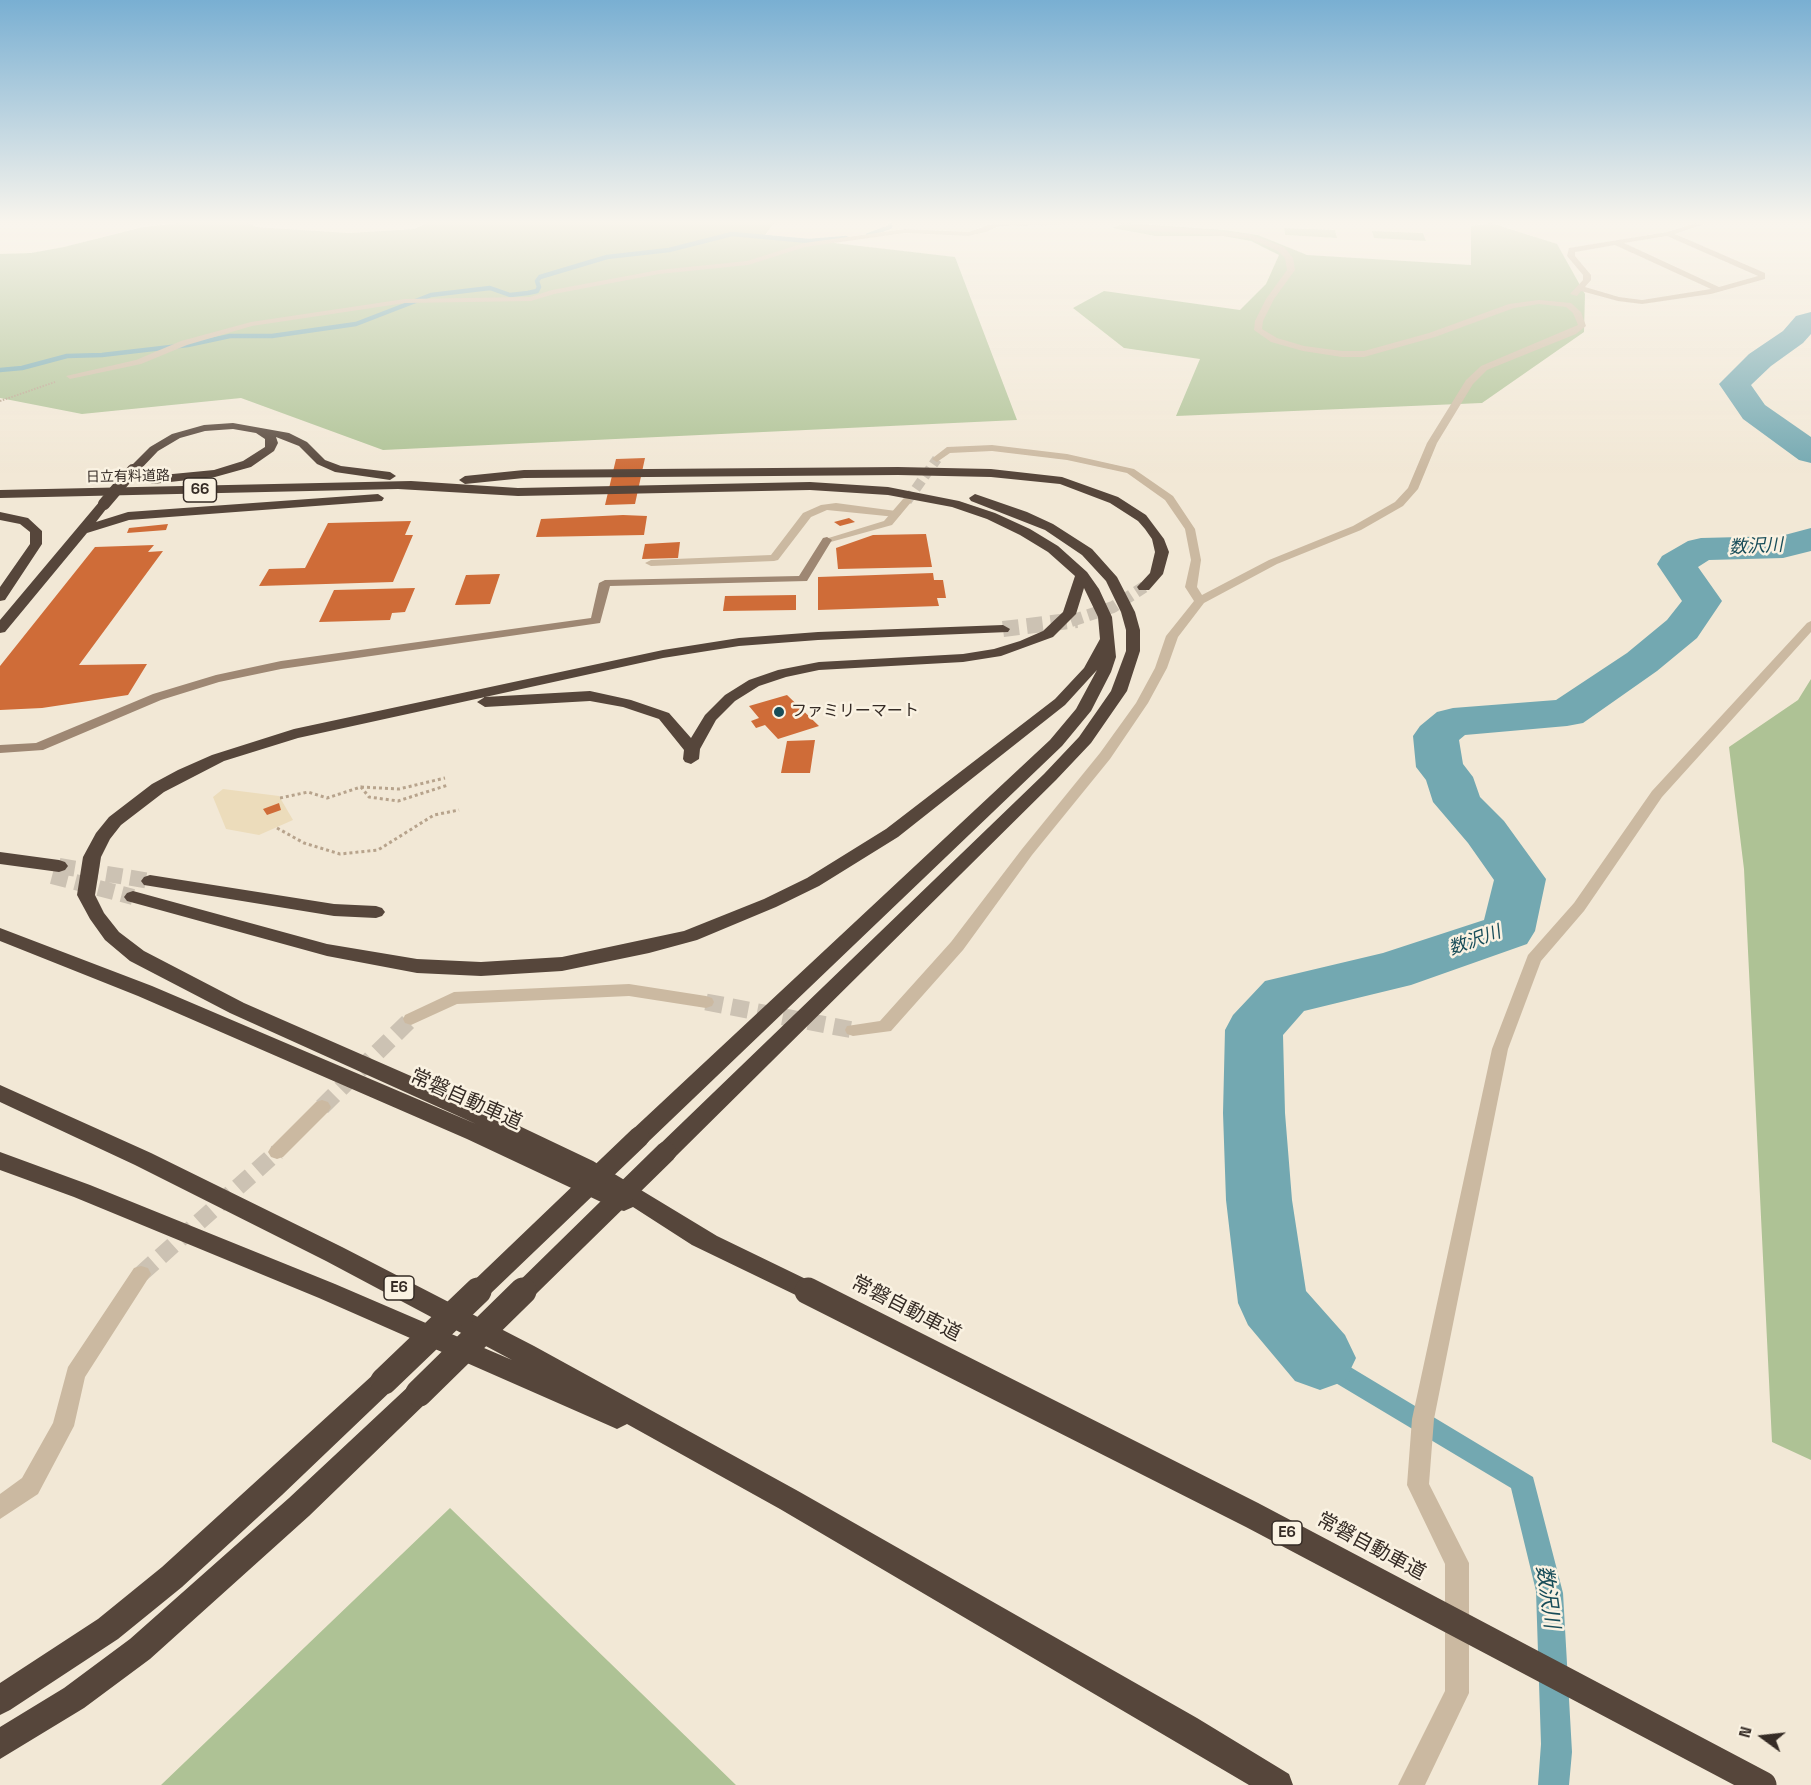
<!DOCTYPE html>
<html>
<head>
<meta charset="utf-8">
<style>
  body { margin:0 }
  #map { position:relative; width:1811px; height:1785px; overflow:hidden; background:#f2e8d6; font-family:"Space Grotesk",sans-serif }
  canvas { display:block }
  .north { position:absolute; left:1733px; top:1707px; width:60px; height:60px; -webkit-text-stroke:4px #faf2e2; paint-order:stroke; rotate:285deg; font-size:16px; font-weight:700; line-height:24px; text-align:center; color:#352b25 }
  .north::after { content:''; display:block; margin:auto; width:21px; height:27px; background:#352b25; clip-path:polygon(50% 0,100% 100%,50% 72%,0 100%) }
</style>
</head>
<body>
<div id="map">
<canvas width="1811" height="1785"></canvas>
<div class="north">N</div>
</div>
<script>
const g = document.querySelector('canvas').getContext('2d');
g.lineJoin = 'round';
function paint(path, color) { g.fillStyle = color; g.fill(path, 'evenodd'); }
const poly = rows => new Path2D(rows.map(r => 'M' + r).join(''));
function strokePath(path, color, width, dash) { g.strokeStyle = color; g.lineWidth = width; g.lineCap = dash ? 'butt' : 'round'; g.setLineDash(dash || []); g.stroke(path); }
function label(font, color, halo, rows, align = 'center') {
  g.font = font + ' "Space Grotesk","Noto Sans JP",sans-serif'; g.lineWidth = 5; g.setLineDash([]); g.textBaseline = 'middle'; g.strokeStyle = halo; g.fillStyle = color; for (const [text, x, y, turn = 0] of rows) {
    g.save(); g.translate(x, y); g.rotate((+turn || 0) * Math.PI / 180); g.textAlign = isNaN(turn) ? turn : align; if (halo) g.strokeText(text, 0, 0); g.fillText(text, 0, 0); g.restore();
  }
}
const green = poly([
  [180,223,247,223,256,227,349,233,414,229,427,223,774,223,765,235,955,257,1017,420,383,450,241,398,82,414,0,398,0,254,31,253,64,247,143,227],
  [1125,223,1225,230,1258,235,1307,255,1471,265,1471,226,1491,223,1557,244,1585,294,1584,332,1482,403,1176,416,1200,359,1124,348,1073,308,1104,291,1240,310,1266,284,1279,255,1251,241,1223,236,1155,236,1112,228],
  [1284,228,1335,230,1337,238,1285,235],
  [1372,231,1423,233,1426,241,1374,238],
  [1811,679,1811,1460,1772,1442,1744,869,1729,747,1798,700],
  [450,1508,736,1785,161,1785]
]);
const plaza = poly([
  [223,789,279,796,293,820,259,835,226,829,213,797]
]);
const water = poly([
  [1284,1301,1332,1356,1533,1477,1563,1593,1572,1752,1569,1785,1538,1785,1541,1744,1536,1591,1511,1488,1319,1373,1263,1308]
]);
const stream = poly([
  [868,235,890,227,890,223],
  [0,370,22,368,67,356,102,355,188,345,230,336,272,336,356,324,431,295,490,288,510,295,528,293,537,291,539,287,537,281,540,277,607,257,669,250,732,234,809,241,846,238]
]);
const river = poly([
  [1811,312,1811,334,1803,343,1771,366,1751,385,1765,405,1811,437,1811,463,1799,460,1743,419,1719,384,1749,354,1783,331,1796,316,1811,312],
  [1811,528,1811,551,1783,558,1709,560,1698,567,1722,601,1697,638,1657,671,1583,723,1567,726,1465,735,1459,740,1463,764,1473,777,1480,797,1504,821,1546,879,1535,931,1527,944,1411,985,1304,1011,1283,1035,1285,1113,1292,1200,1306,1291,1345,1335,1356,1358,1345,1381,1320,1390,1295,1381,1248,1325,1238,1303,1226,1200,1223,1113,1225,1030,1233,1015,1265,981,1383,953,1484,920,1494,880,1468,843,1433,802,1426,780,1416,767,1413,736,1420,726,1437,712,1453,708,1556,700,1627,653,1667,620,1682,601,1657,564,1662,556,1688,541,1701,538,1781,536,1811,528]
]);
const building = poly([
  [645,458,635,504,605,505,616,459],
  [623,515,647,516,644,535,536,537,541,519],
  [849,518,855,522,840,526,834,522],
  [411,521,405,535,413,535,393,582,259,586,269,569,305,568,328,523],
  [168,524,166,530,127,533,129,528],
  [926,534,932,567,838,569,836,548,873,535],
  [680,542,678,558,642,559,645,544],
  [154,545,148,552,163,551,79,665,147,664,128,695,42,708,0,710,0,666,95,547],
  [933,573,934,580,943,580,946,598,937,598,939,606,818,610,818,577],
  [500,574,490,604,455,605,466,575],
  [415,588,405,612,392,613,390,620,319,622,334,590],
  [796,595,796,610,723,611,725,596],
  [787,695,819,726,778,739,765,725,756,728,751,721,759,718,749,706],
  [815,740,810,773,781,773,787,741],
  [279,803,281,810,267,815,263,809]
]);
const streetTunnelFar1 = poly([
  [907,501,937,459]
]);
const streetTunnel = poly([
  [706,1002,853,1030],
  [322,1107,411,1019],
  [141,1274,277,1152]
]);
const highwayTunnelFar1 = poly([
  [1071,621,1113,607,1144,587]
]);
const highwayTunnel = poly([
  [1003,629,1077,620],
  [59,866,150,881],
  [52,876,133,897]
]);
const pathFar1 = poly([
  [0,401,55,382]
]);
const path = poly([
  [361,787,399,789,445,778],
  [280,798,308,792,327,798,361,787,369,797,398,801,448,785],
  [277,828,304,843,340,854,378,850,434,815,459,810]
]);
const lane = poly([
  [836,503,896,511,901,514,896,517,827,510,811,517,778,560,774,561,651,566,645,563,651,560,771,555,803,513,821,505,836,503]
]);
const street = poly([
  [994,223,1065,223,1062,225,999,226,986,232,969,236,905,233,805,247,748,265,659,274,554,294,531,301,405,303,252,326,187,345,141,364,70,379,66,376,136,360,181,341,251,322,405,299,530,297,552,290,659,270,747,261,804,243,905,229,969,232,994,223],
  [1117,223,1249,234,1284,247,1293,258,1295,270,1274,299,1263,321,1262,329,1277,338,1304,346,1342,351,1364,351,1429,333,1509,304,1539,300,1571,303,1581,312,1586,326,1576,334,1487,370,1473,384,1437,443,1418,489,1403,506,1361,530,1277,564,1204,603,1178,637,1167,668,1148,703,1110,759,1032,855,963,950,891,1031,853,1036,847,1034,845,1030,847,1026,880,1021,951,942,1022,849,1100,753,1136,703,1155,668,1166,636,1194,601,1185,587,1191,560,1185,529,1165,500,1127,473,1067,460,992,451,950,453,937,462,932,459,934,457,947,447,992,445,1067,454,1134,469,1173,496,1195,529,1201,560,1197,587,1202,595,1269,560,1353,526,1395,502,1408,488,1427,443,1466,380,1481,366,1578,325,1573,313,1566,307,1539,304,1514,308,1435,337,1364,357,1342,357,1303,351,1271,342,1254,330,1255,321,1266,299,1287,270,1285,258,1278,251,1248,238,1143,230,1117,223],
  [1696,223,1707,223,1675,234,1765,273,1765,279,1711,294,1642,304,1618,301,1581,291,1577,296,1570,294,1583,280,1583,275,1567,256,1569,248,1667,232,1696,223],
  [1667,236,1758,276,1719,287,1624,243,1667,236],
  [1615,245,1711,289,1642,300,1619,297,1585,287,1591,280,1591,275,1575,256,1575,252,1615,245],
  [907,498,912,501,892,525,827,543,822,540,884,521,903,499,907,498],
  [1811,621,1811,632,1662,797,1584,911,1541,961,1508,1049,1434,1419,1429,1484,1469,1563,1469,1693,1425,1785,1398,1785,1445,1691,1445,1564,1407,1485,1412,1419,1492,1049,1528,955,1574,903,1652,791,1807,623,1811,621],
  [629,984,706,996,712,998,714,1002,712,1006,706,1008,629,996,457,1004,411,1025,405,1023,403,1019,405,1015,454,992,629,984],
  [322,1100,328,1102,331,1107,328,1112,283,1157,277,1159,271,1157,268,1152,271,1147,316,1102,322,1100],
  [141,1266,148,1268,151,1274,85,1377,74,1426,38,1494,0,1519,0,1494,22,1478,53,1423,68,1367,134,1268,141,1266]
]);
const secondary = poly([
  [827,537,832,540,807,581,610,586,600,623,281,669,219,682,161,700,43,750,0,753,0,745,36,743,153,694,216,675,281,661,591,618,599,583,605,580,799,576,823,538,827,537]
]);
const highway = poly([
  [233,423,289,433,307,442,325,460,341,466,390,472,396,476,390,480,335,472,317,464,299,446,276,437,278,443,274,451,251,467,215,477,152,484,146,480,152,476,214,470,243,461,265,447,265,439,256,433,233,429,205,431,180,438,158,451,137,473,129,473,127,470,150,447,172,434,204,425,233,423],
  [898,467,991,469,1062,477,1118,497,1146,515,1164,539,1169,552,1163,574,1149,590,1139,590,1137,587,1150,573,1155,552,1152,539,1145,529,1138,521,1110,503,1060,484,991,477,898,475,524,478,465,484,459,480,465,476,524,470,898,467],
  [411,481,518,488,810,482,888,487,959,501,995,513,1030,529,1058,546,1087,572,1099,589,1112,617,1116,657,1111,672,1091,711,1062,746,647,1143,639,1145,631,1143,628,1137,631,1131,1050,740,1076,709,1097,670,1065,705,898,837,819,886,776,907,697,940,649,953,562,971,481,976,417,973,327,956,127,901,124,897,127,893,133,891,327,944,417,959,481,962,562,957,684,931,764,899,807,878,886,829,1055,699,1084,668,1100,639,1098,617,1084,588,1076,614,1053,637,1001,656,963,662,819,670,786,677,759,686,735,701,716,720,700,749,699,759,691,764,685,762,683,759,684,750,659,719,623,707,590,701,485,707,477,702,485,697,590,691,631,700,669,713,691,738,705,715,725,695,749,680,778,670,819,662,963,654,994,649,1020,641,1043,631,1063,612,1075,576,1048,552,1020,535,987,519,952,507,888,495,810,490,518,496,398,489,0,498,0,490,411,481],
  [378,494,384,498,382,501,129,520,87,533,5,632,0,633,0,620,100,501,104,500,110,504,96,522,128,512,378,494],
  [975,494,1027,512,1053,524,1092,549,1117,577,1135,612,1140,630,1140,651,1127,691,1091,743,1056,780,674,1158,666,1161,658,1158,655,1152,658,1146,1044,774,1079,737,1111,691,1126,651,1126,630,1121,612,1106,581,1082,555,1045,530,971,501,969,498,975,494],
  [0,512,28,518,42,531,42,544,5,600,0,601,0,587,30,544,30,532,20,524,0,520,0,512],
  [1003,625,1010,629,1008,632,818,640,739,646,663,658,298,738,224,761,164,792,121,825,110,839,101,857,95,895,104,913,119,932,144,951,244,1003,452,1094,593,1161,717,1236,814,1283,818,1290,814,1297,806,1300,692,1245,633,1207,624,1211,616,1209,467,1139,138,996,0,941,0,928,152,986,476,1124,230,1013,130,961,105,940,90,919,77,895,83,857,96,833,109,817,152,784,178,770,212,755,294,729,663,650,739,638,818,632,1003,625],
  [0,852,59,860,65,862,68,866,65,870,59,872,0,864,0,852],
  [150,875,334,904,376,906,382,908,385,912,382,916,376,918,334,916,144,885,141,881,144,877,150,875],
  [0,1085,151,1153,342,1247,534,1346,798,1491,1197,1718,1289,1774,1293,1785,1249,1785,780,1509,627,1424,617,1429,608,1425,319,1298,74,1197,0,1170,0,1152,90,1185,335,1284,512,1360,326,1261,135,1165,0,1102,0,1085],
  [384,1370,393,1373,397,1381,393,1389,282,1495,182,1587,118,1639,10,1710,0,1715,0,1683,98,1619,162,1567,375,1373,384,1370],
  [419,1381,428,1385,432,1393,428,1401,309,1516,150,1659,84,1708,0,1759,0,1727,64,1688,130,1639,289,1498,410,1385,419,1381]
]);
const highwayBridgeFar2 = poly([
  [104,504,133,470]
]);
const highwayBridgeFar1 = poly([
  [806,1290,811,1293],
  [476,1293,639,1137],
  [522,1293,666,1152]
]);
const highwayBridge = poly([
  [808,1291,1252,1515,1763,1785],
  [384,1381,478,1291],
  [419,1393,523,1291]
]);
const markers = [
  [779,712,6,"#184d59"]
];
const farStreetnames = [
  ["日立有料道路",128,477,-1]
];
const shields = [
  [200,490,33],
  [399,1288,30],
  [1287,1533,30]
];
const shieldNames = [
  ["66",200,490],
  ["E6",399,1288],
  ["E6",1287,1533]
];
const poiNames = [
  ["ファミリーマート",791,712]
];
const waterNames = [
  ["数沢川",1756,547,-3],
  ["数沢川",1475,941,-20]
];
const nearStreetnames = [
  ["常磐自動車道",466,1100,24],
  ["常磐自動車道",906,1309,27],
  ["常磐自動車道",1371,1547,28]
];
const nearWaternames = [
  ["数沢川",1547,1597,82]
];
paint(green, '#aec295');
paint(plaza, '#ecdcbb');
paint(water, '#73a8b1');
strokePath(stream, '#73a8b1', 4.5);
paint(river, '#73a8b1');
paint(building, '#cf6c38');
strokePath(streetTunnelFar1, '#ccc2b3', 10, [10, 5]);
strokePath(streetTunnel, '#ccc2b3', 17, [17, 9]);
strokePath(highwayTunnelFar1, '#ccc2b3', 12, [12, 6]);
strokePath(highwayTunnel, '#ccc2b3', 16, [16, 8]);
strokePath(pathFar1, '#b7a38c', 2, [1.5, 1.5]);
strokePath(path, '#b7a38c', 3, [3, 3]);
paint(lane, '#cbb9a1');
paint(street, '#cbb9a1');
paint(secondary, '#9e8773');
paint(highway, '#56463b');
strokePath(highwayBridgeFar2, '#56463b', 12);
strokePath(highwayBridgeFar1, '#56463b', 21);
strokePath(highwayBridge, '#56463b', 27);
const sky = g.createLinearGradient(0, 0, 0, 473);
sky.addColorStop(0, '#79afd2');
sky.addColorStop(0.47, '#f9f5ed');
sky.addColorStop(1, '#f9f5ed00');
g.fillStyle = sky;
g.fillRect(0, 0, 1811, 473);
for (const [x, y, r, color] of markers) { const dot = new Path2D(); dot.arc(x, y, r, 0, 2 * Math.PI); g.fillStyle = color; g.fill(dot); strokePath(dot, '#faf2e2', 2); }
label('14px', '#352b25', '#faf2e2', farStreetnames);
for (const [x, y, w] of shields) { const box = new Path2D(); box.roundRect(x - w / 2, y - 12, w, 24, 4.5); g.fillStyle = '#faf2e2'; g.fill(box); strokePath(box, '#352b25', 1.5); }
label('bold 15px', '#352b25', null, shieldNames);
label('16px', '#352b25', '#faf2e2', poiNames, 'left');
label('italic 18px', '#184d59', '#faf2e2', waterNames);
label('20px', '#352b25', '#faf2e2', nearStreetnames);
label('italic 21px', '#184d59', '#faf2e2', nearWaternames);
</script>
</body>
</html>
